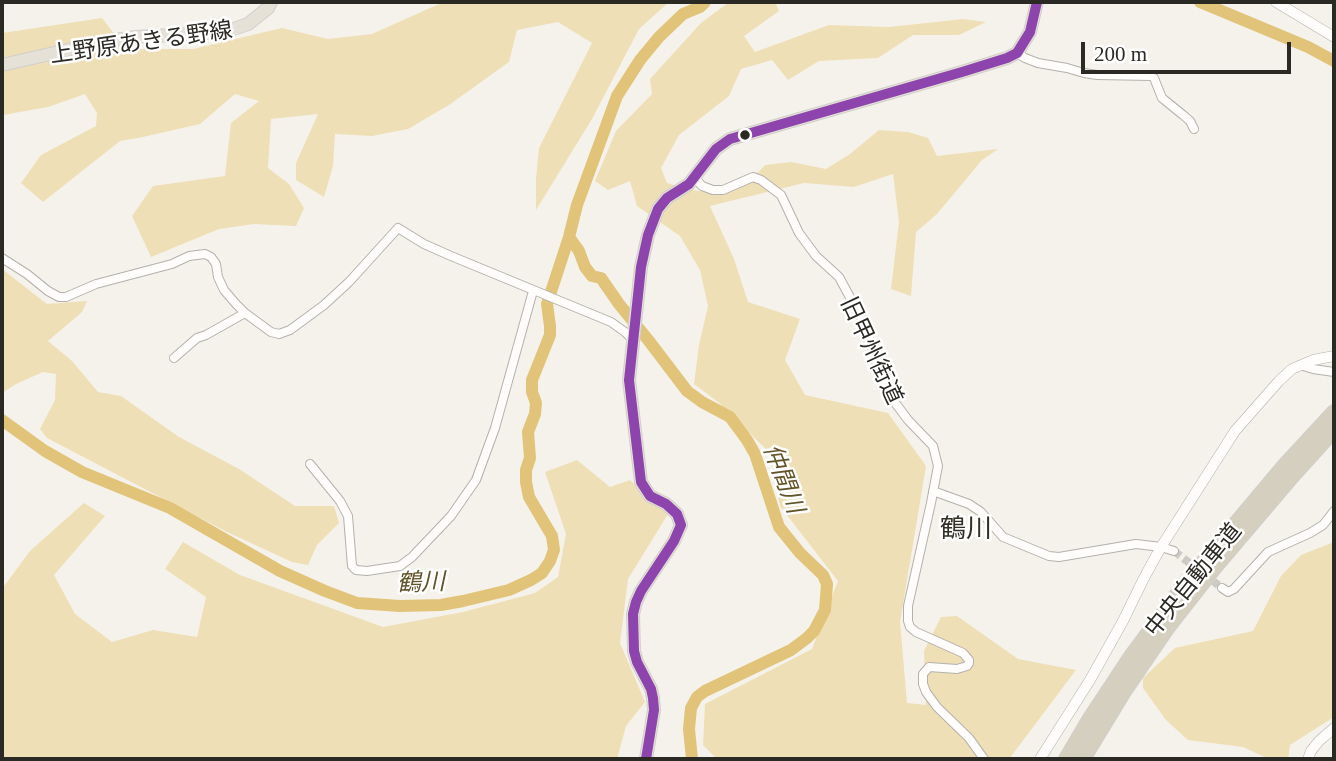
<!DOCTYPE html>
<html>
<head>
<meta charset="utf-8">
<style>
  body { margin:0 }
  #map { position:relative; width:1336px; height:761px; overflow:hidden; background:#f5f2eb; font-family:Georgia,serif }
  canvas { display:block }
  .frame { position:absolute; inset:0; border:4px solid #2b2924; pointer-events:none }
  .scale { position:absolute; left:1081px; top:42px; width:210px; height:32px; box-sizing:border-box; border:4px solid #2b2924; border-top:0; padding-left:9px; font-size:21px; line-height:24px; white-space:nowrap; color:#2b2924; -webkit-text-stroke:5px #fff; paint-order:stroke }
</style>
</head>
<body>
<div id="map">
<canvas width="1336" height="761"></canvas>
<div class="frame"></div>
<div class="scale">200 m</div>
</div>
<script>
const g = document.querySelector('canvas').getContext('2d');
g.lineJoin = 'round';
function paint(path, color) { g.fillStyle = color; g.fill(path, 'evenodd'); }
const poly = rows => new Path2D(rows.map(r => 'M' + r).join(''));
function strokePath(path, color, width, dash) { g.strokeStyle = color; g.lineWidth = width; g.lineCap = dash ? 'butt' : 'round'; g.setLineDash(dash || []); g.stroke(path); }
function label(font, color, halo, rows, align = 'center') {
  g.font = font + ' Georgia,"Noto Sans JP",serif'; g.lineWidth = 5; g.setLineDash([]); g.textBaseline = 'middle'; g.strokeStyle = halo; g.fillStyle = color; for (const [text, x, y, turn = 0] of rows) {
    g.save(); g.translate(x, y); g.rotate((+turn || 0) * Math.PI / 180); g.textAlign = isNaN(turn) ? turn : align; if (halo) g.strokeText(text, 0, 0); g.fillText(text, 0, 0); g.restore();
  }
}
const green = poly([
  [441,2,669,2,639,29,592,119,536,210,536,179,539,148,592,43,558,22,517,30,509,62,449,105,408,129,372,136,335,134,333,166,324,197,296,180,296,163,318,114,271,119,268,168,289,184,304,208,296,226,254,224,219,229,151,257,132,216,153,186,225,176,231,123,259,101,235,94,200,124,143,137,120,141,43,202,21,183,41,155,96,126,97,113,85,94,48,107,3,115,2,33,102,18,126,49,193,49,282,28,328,39,372,34,439,4],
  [729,2,775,2,779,11,744,36,755,52,829,25,889,27,963,19,986,22,959,35,913,35,878,58,819,61,788,80,772,60,741,69,729,96,679,135,661,168,667,183,691,190,709,192,751,180,765,165,791,162,826,169,850,154,879,130,908,132,928,138,937,156,998,149,982,160,937,214,916,232,911,296,891,289,899,222,893,174,854,187,804,183,710,206,734,259,748,302,800,319,785,360,805,395,888,413,926,466,900,622,907,703,926,705,924,651,941,617,957,616,1018,659,1076,670,1009,759,717,759,703,745,705,704,812,649,838,581,780,506,770,453,718,402,694,384,699,345,708,306,700,270,680,236,637,206,630,181,608,190,595,181,616,131,652,94,650,79,701,23],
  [2,269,47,304,87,301,82,312,48,341,72,361,98,392,121,396,179,437,239,469,295,506,334,506,339,523,317,545,308,565,292,562,227,532,47,438,40,429,55,400,56,374,43,372,16,384,2,393],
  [577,460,610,487,630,480,668,514,628,579,620,643,645,702,626,726,617,759,2,759,2,589,30,551,84,503,105,516,54,575,75,614,112,642,153,630,197,637,206,597,165,569,183,542,240,575,383,627,463,612,535,593,558,577,566,534,545,472],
  [1334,542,1334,717,1290,745,1288,759,1269,759,1243,747,1188,740,1166,720,1143,688,1143,678,1175,648,1253,631,1281,576,1301,555]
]);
const river = poly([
  [1200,2,1308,47,1334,61],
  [569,237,579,251,585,267,592,276,601,278,619,304,649,341,687,391,702,402,730,417,747,440,755,454,779,527,800,553,823,575,827,584,825,610,814,631,807,638,791,650,705,691,697,697,691,708,689,729,692,759],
  [2,420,45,451,82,472,170,508,280,571,325,591,357,603,400,606,441,605,463,601,509,590,531,580,542,573,550,561,554,550,552,536,529,497,526,482,526,470,530,458,528,432,535,414,536,403,532,392,532,380,550,335,550,326,547,304,569,237,577,205,617,96,640,60,659,37,683,14,700,7,705,2]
]);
const minorTunnel = poly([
  [1174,551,1222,588]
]);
const minor = poly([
  [1017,53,1025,58,1038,63,1067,68,1084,73,1097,75,1151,76,1154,78,1162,98,1183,115,1190,121,1194,129],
  [695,178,702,186,713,190,723,190,753,177,761,180,781,195,799,233,816,256,839,277,866,327,879,373,887,392,908,420,933,446,938,466,931,503,908,606,908,621,910,627,916,632,963,653,969,660,969,663,967,666,957,669,929,667,923,674,923,684,926,692,937,707,969,738,984,759],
  [2,258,27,274,48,291,59,297,66,297,96,284,172,264,189,256,205,254,211,257,216,264,218,277,224,290,236,304,245,313,271,332,279,334,290,330,324,305,349,282,398,228,424,244,451,256,611,322,625,332,632,339],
  [174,358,197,338,206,335,245,313],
  [1300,365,1313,369,1334,372],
  [310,464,340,501,348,516,352,566,356,570,367,571,400,566,412,557,451,516,476,480,495,428,533,291],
  [933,491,969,504,981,512,1003,537,1049,556,1059,557,1136,544,1161,547,1174,551],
  [1222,588,1228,592,1234,589,1268,552,1310,533,1323,525,1334,511]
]);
const tertiary = poly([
  [1276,2,1334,37],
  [1040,759,1090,680,1123,621,1144,578,1161,547,1235,431,1279,381,1292,369,1313,360,1334,356],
  [1308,759,1311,751,1319,741,1334,728]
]);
const primary = poly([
  [2,65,102,42,136,37,225,32,248,24,268,8,271,2],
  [646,759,654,710,653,698,651,689,637,662,634,651,633,614,636,602,641,591,674,541,681,525,677,514,666,504,650,496,641,482,629,380,641,267,648,235,658,209,667,198,689,184,716,149,730,139,962,72,1007,58,1017,53,1030,32,1037,2]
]);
const motorway = poly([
  [1066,759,1089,720,1132,655,1184,585,1285,465,1334,412],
  [1083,759,1123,693,1168,627,1215,567,1289,480,1334,430]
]);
const bus1 = poly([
  [646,759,654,710,653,698,651,689,637,662,634,651,633,614,636,602,641,591,674,541,681,525,677,514,666,504,650,496,641,482,629,380,641,267,648,235,658,209,667,198,689,184,716,149,730,139,962,72,1007,58,1017,53,1030,32,1037,2]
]);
const markers = [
  [745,135,6,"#2b2924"]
];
const streetNames = [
  ["上野原あきる野線",141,41,-8],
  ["旧甲州街道",873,350,65],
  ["中央自動車道",1192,579,-51]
];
const waterNames = [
  ["仲間川",785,478,69],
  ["鶴川",421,581,-2]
];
const quarterNames = [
  ["鶴川",966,527]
];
paint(green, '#efdfb6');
strokePath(river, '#e1c479', 12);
strokePath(minorTunnel, '#cdcac3', 8, [8, 4]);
strokePath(minor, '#b4b1ac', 10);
strokePath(tertiary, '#b4b1ac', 11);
strokePath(primary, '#d1cfcc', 14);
strokePath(motorway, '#d1cfcc', 16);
strokePath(minor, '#fefdfc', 8);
strokePath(tertiary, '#fefdfc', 10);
strokePath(primary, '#e5e1d7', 12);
strokePath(motorway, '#d5cfbf', 14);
strokePath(bus1, '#8e44ad', 10);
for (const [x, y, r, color] of markers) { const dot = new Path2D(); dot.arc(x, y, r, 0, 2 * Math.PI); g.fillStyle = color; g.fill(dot); strokePath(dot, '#fff', 2.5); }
label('23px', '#2b2924', '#fff', streetNames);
label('italic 24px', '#635328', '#fff', waterNames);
label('26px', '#333026', '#fff', quarterNames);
</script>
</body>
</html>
